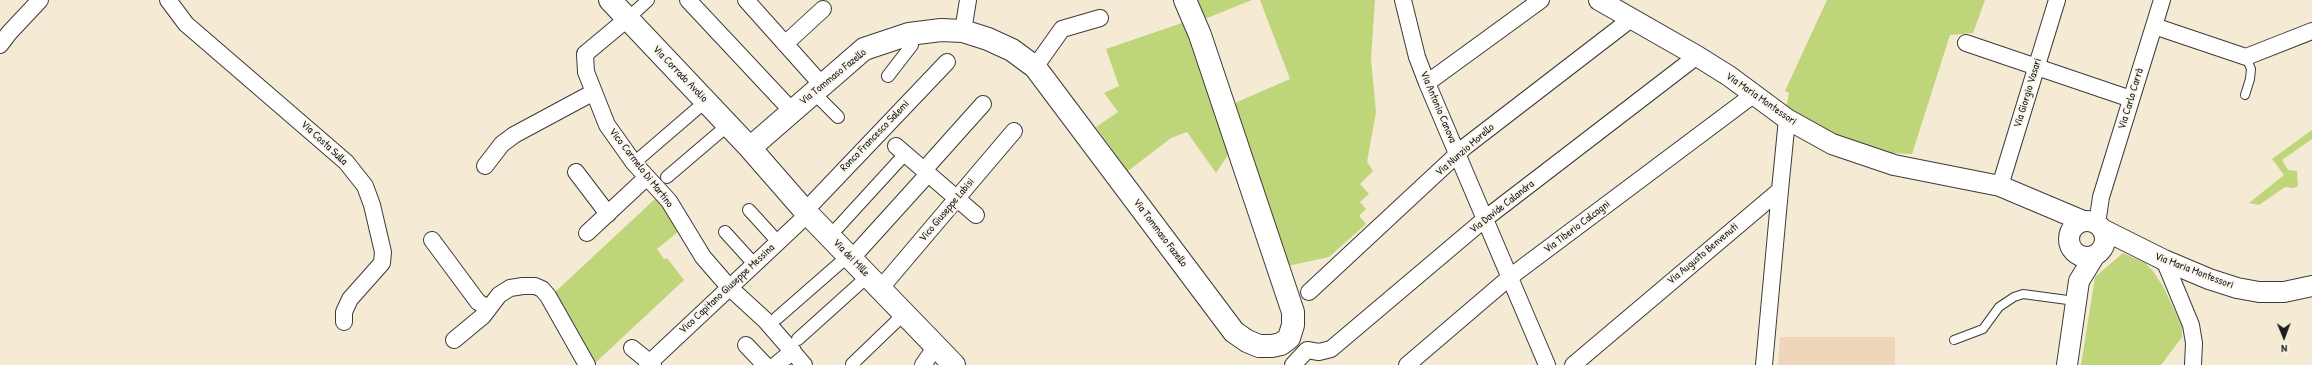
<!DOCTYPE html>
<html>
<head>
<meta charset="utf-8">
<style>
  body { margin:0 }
  #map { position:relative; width:2312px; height:365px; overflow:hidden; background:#f5ead4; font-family:"Patrick Hand",sans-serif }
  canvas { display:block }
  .north { position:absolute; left:2264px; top:317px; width:40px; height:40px; -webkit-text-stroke:3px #fbf7ec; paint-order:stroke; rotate:179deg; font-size:11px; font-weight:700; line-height:16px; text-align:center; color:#1c1c1c }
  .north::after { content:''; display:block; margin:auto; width:14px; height:18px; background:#1c1c1c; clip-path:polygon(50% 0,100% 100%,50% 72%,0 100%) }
</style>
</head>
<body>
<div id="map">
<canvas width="2312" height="365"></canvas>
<div class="north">N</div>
</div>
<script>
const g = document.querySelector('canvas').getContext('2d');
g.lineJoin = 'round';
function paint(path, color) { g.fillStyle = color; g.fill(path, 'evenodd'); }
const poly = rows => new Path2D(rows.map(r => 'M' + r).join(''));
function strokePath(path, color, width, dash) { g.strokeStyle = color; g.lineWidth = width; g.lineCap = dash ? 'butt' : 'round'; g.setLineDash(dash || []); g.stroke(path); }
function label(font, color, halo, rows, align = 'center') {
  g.font = font + ' "Patrick Hand",sans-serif'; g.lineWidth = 4; g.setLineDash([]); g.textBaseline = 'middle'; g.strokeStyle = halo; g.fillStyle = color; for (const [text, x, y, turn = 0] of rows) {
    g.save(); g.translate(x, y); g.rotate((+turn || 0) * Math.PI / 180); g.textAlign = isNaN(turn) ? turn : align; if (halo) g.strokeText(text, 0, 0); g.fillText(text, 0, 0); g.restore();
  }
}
const built = poly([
  [1780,337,1895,337,1895,365,1778,365]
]);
const green = poly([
  [1194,0,1252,0,1202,20],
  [1260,0,1375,0,1371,59,1376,112,1367,162,1373,171,1360,184,1369,194,1360,202,1366,209,1359,216,1366,224,1329,257,1287,266,1235,103,1290,79],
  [1827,0,1985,0,1973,33,1950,35,1912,154,1892,153,1845,139,1810,123,1786,109,1789,93,1785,91],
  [1182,23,1217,106,1232,149,1216,173,1187,132,1171,138,1128,171,1096,127,1118,112,1104,93,1119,86,1106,49],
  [2312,130,2312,139,2282,160,2288,170,2297,171,2298,186,2294,188,2285,187,2259,205,2249,203,2284,175,2272,159],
  [656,198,679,231,657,249,664,259,667,258,684,280,594,364,553,294],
  [2123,253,2145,263,2153,271,2164,288,2182,327,2182,337,2161,365,2081,365,2095,277]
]);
const service = poly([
  [2245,95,2250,79,2251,69,2246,57],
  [1954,340,1983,329,1999,307,2014,297,2023,294,2075,301]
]);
const pedestrian = poly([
  [636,11,648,0],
  [888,76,912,45],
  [813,92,838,117],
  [634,163,706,101],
  [667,177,728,125],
  [749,210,778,242],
  [725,232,754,264],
  [830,236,905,154],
  [777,318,848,256],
  [798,339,868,276],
  [852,364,904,314]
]);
const minor = poly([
  [168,0,186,24,346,162,365,186,372,205,383,252,382,263,350,299,344,312,344,322],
  [688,0,792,111],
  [746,0,822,85],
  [1403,0,1417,57,1427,83,1547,365],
  [627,19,585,54,586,72,607,125,634,163,669,201,703,257,729,287,765,320,804,365],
  [2154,26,2246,57,2312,31],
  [963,31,968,0],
  [1966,43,2131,99],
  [785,44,823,9],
  [0,45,9,33,40,0],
  [1035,67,1062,29,1100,18],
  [1427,83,1541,0],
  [896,146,976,215],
  [485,166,502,144,514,135,594,92],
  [924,170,983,104],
  [576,172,608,214],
  [2000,186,2057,0],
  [805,211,947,62],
  [2097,224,2101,197,2162,0],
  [587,233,647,177],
  [432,240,478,302,488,308],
  [851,259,928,174],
  [2164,260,2191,325,2194,343,2193,365],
  [880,289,1014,131],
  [1309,292,1466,146,1631,19],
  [454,340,483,316,499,295,510,288,523,286,535,286,542,289,548,296,587,365],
  [746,345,765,365],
  [632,348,653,365],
  [647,365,808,214],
  [776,365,793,351],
  [923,365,936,346],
  [1293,365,1307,350,1319,352,1331,349,1486,218,1697,56],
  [1407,365,1510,277,1753,95],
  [1573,365,1780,190,1787,119],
  [1764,365,1780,190]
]);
const tertiary = poly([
  [1599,0,1697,56,1729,76,1787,119,1832,144,1894,165,2000,186,2083,221],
  '2069 239a18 18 0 1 1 36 0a18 18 0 1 1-36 0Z',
  [2102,229,2164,260,2209,279,2237,288,2259,292,2284,292,2312,286],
  [2067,365,2079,281,2095,255]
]);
const secondary = poly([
  [610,0,750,148,805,211,954,365],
  [750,148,864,49,909,34,941,30,963,31,988,39,1012,50,1035,67,1234,332,1247,341,1259,346,1272,346,1281,344,1289,338,1293,325,1293,312,1200,35,1185,0]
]);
const streetNames = [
  ["Via Corrado Avolio",680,74,46],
  ["Via Tommaso Fazello",833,77,-39],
  ["Via Giorgio Vasari",2028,93,-73],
  ["Via Maria Montessori",1761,99,35],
  ["Via Carlo Carrà",2131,99,-73],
  ["Via Antonio Canova",1438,107,67],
  ["Ronco Francesco Salemi",875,136,-46],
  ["Via Costa Sulla",324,143,43],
  ["Via Nunzio Morello",1465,150,-41],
  ["Vico Carmelo Di Martino",641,168,52],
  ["Via Davide Calandra",1502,207,-38],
  ["Vico Giuseppe Labisi",947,210,-50],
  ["Via Tiberio Calcagni",1577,227,-37],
  ["Via Tommaso Fazello",1160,233,53],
  ["Via Augusto Benvenuti",1703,254,-40],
  ["Via dei Mille",851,258,46],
  ["Via Maria Montessori",2194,271,21],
  ["Vico Capitano Giuseppe Messina",727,289,-43]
];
paint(built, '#efd6bb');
paint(green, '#bed579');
strokePath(service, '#3d3b38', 10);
strokePath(pedestrian, '#3d3b38', 14);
strokePath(minor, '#3d3b38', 18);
strokePath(tertiary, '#3d3b38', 22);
strokePath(secondary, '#3d3b38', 24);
strokePath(service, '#fff', 8);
strokePath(pedestrian, '#fff', 12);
strokePath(minor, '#fff', 16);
strokePath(tertiary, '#fff', 20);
strokePath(secondary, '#fff', 22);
label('11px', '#1c1c1c', '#fbf7ec', streetNames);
</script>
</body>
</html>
